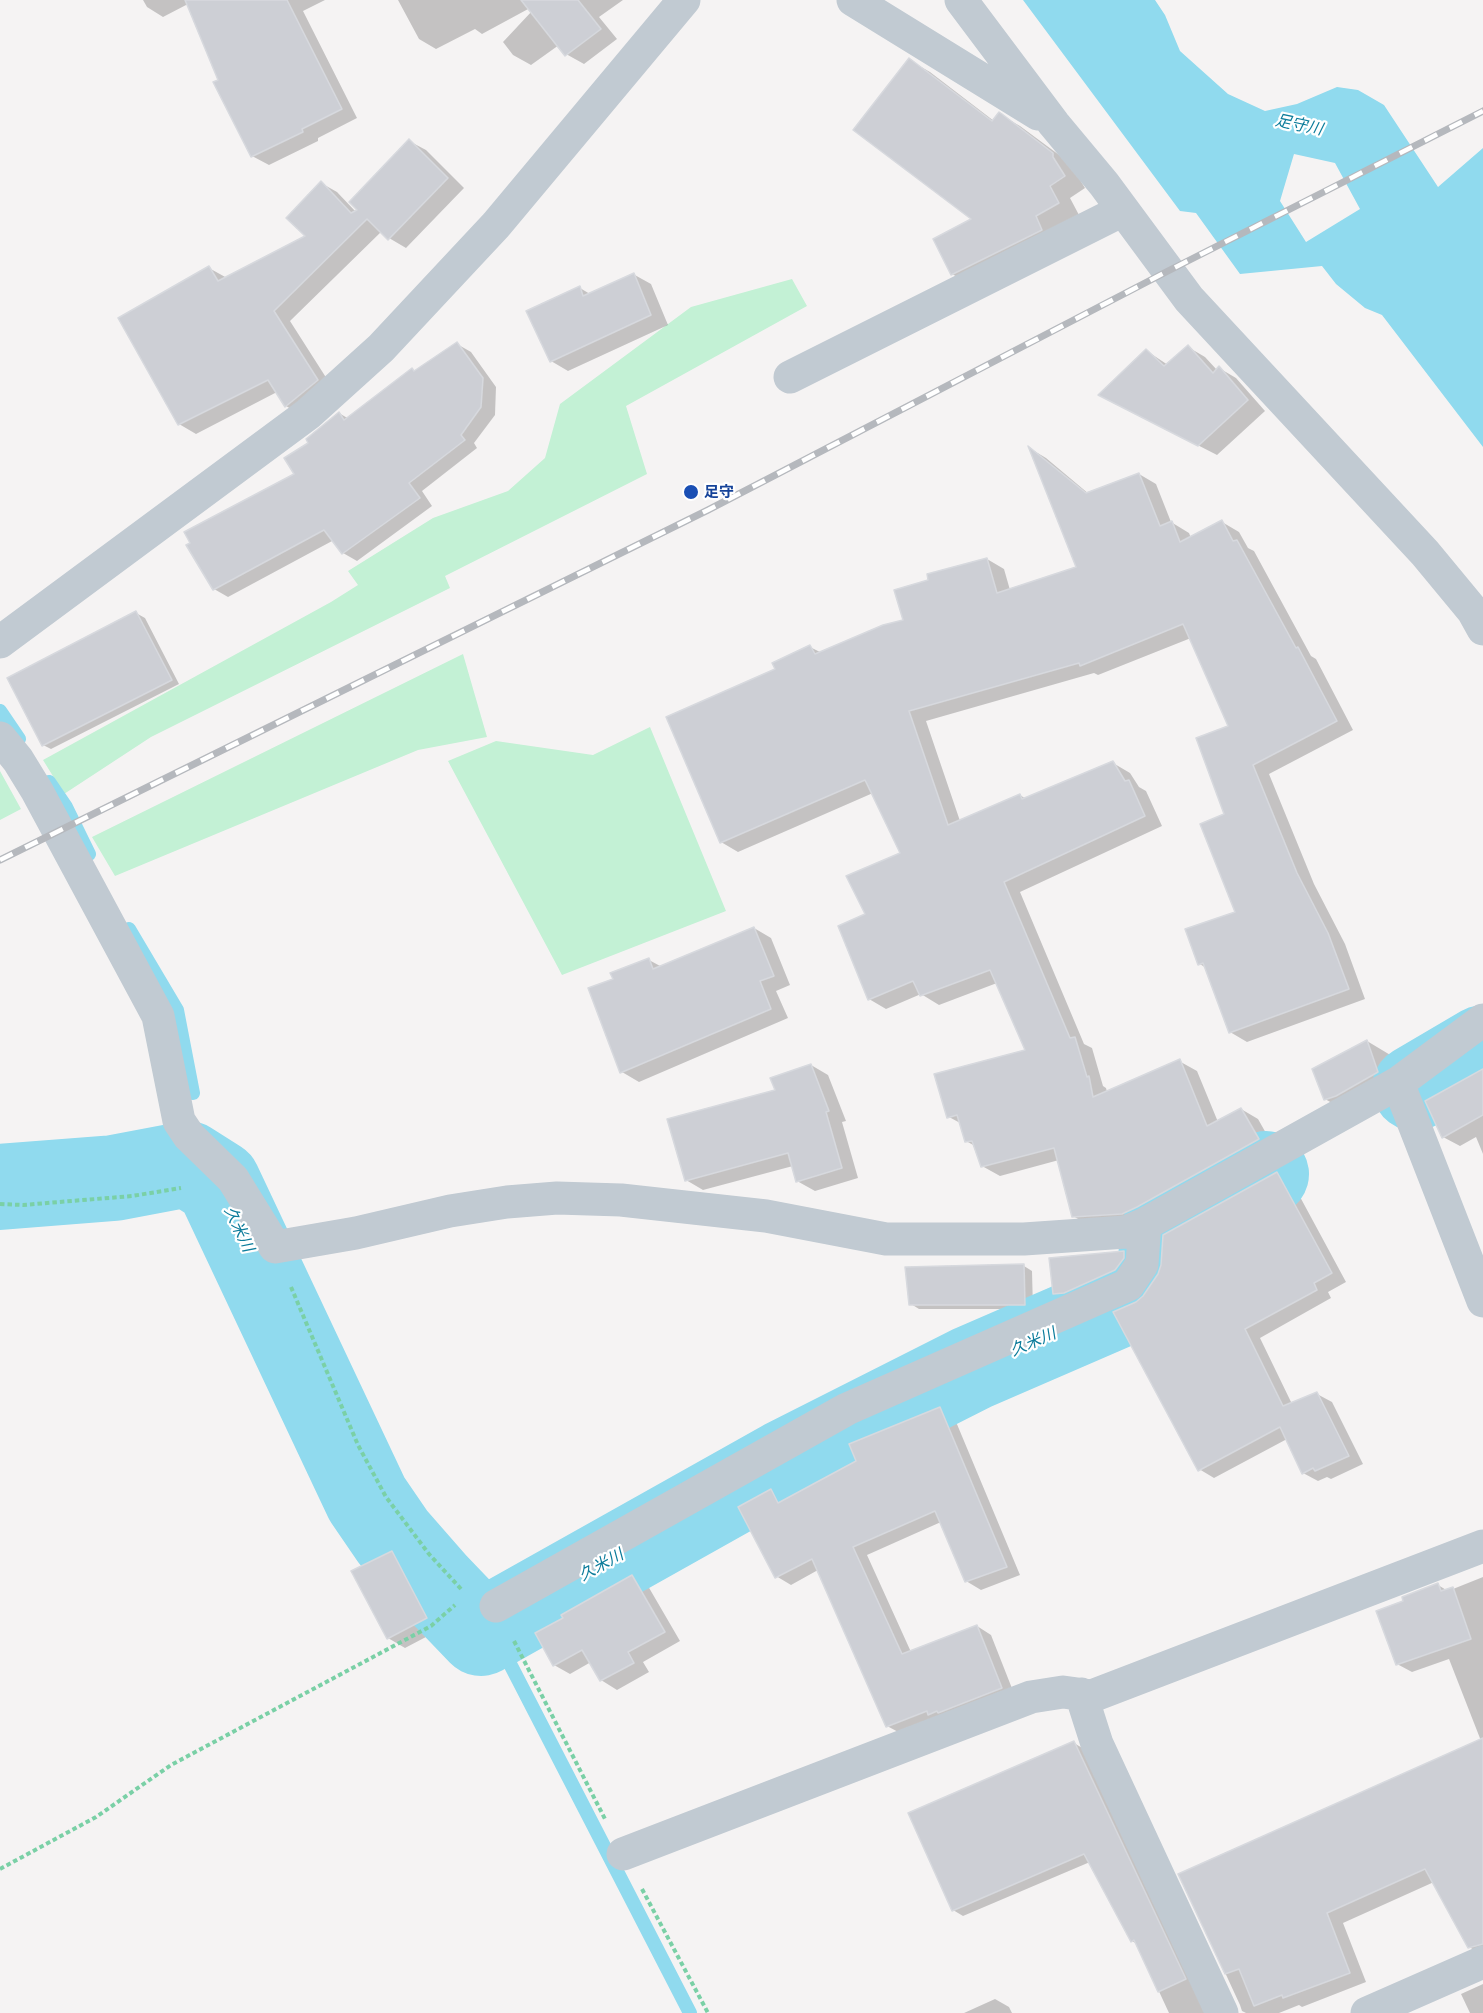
<!DOCTYPE html>
<html>
<head>
<meta charset="utf-8">
<style>
  body { margin:0 }
  canvas { display:block; background:#f5f3f3 }
</style>
</head>
<body>
<canvas width="1483" height="2013"></canvas>
<script>
const g = document.querySelector('canvas').getContext('2d');
g.lineJoin = 'round';
function paint(path, color) { g.fillStyle = color; g.fill(path, 'evenodd'); }
const poly = rows => new Path2D(rows.map(r => 'M' + r).join(''));
function strokePath(path, color, width, dash) { g.strokeStyle = color; g.lineWidth = width; g.lineCap = dash ? 'butt' : 'round'; g.setLineDash(dash || []); g.stroke(path); }
function label(font, color, halo, rows, align = 'center') {
  g.font = font + ' "Golos Text","Noto Sans JP",sans-serif'; g.lineWidth = 4.5; g.setLineDash([]); g.textBaseline = 'middle'; g.strokeStyle = halo; g.fillStyle = color; for (const [text, x, y, turn = 0] of rows) {
    g.save(); g.translate(x, y); g.rotate((+turn || 0) * Math.PI / 180); g.textAlign = isNaN(turn) ? turn : align; if (halo) g.strokeText(text, 0, 0); g.fillText(text, 0, 0); g.restore();
  }
}
const green = poly([
  [792,279,807,306,626,406,647,474,445,576,450,588,151,737,64,794,43,760,331,602,358,585,348,571,433,518,508,491,545,458,560,404,691,307],
  [463,654,487,737,418,750,115,876,92,837],
  [650,727,726,911,562,975,448,761,496,741,593,755],
  [0,771,21,809,0,820]
]);
const water = poly([
  [1023,0,1155,0,1165,15,1180,51,1228,94,1265,111,1297,104,1337,87,1358,90,1384,105,1438,187,1483,148,1483,447,1382,315,1365,308,1336,284,1322,266,1240,274,1196,213,1180,211],
  [1294,154,1335,163,1360,209,1306,242,1280,201]
]);
const shadow = poly([
  [143,0,325,0,303,11,357,118,318,138,318,141,269,165,252,156,188,4,163,17,147,7],
  [398,0,623,0,599,17,617,39,584,64,566,54,559,45,531,65,513,55,503,42,532,11,530,8,482,34,475,29,436,49,419,39],
  [909,60,930,72,994,121,999,114,1020,126,1074,166,1074,170,1085,188,1070,198,1079,215,973,286,952,274,974,219],
  [409,141,426,150,464,188,406,248,389,238,382,231,290,321,334,390,303,416,286,406,277,392,196,434,179,424,209,268,227,278,308,237,321,183,337,192,356,212],
  [633,274,651,284,668,325,568,371,551,361,580,288,590,294],
  [457,344,471,352,496,387,495,415,474,443,477,448,422,491,432,506,357,561,343,553,334,540,228,597,214,589,296,474,310,444,339,413,349,419,412,370,415,372],
  [1188,347,1205,357,1217,370,1219,368,1236,378,1265,411,1217,455,1100,395,1147,351,1168,365],
  [1031,449,1046,458,1089,494,1139,474,1156,484,1171,522,1189,533,1191,538,1222,522,1239,532,1248,548,1254,551,1311,656,1316,659,1353,730,1269,774,1314,884,1345,944,1365,999,1247,1042,1230,1032,1206,968,1200,964,1237,912,1226,815,1230,727,1191,638,1098,675,1094,673,926,721,960,821,1020,795,1026,799,1113,763,1130,773,1139,787,1146,791,1162,826,1020,892,1084,1044,1092,1048,1103,1086,1106,1088,1107,1092,1179,1061,1197,1071,1218,1122,1241,1109,1258,1119,1275,1149,1154,1216,1090,1226,1073,1216,1059,1160,1000,1176,982,1166,975,1146,966,1141,962,1124,949,1117,1027,1051,997,983,939,1005,921,994,886,1009,869,999,867,915,902,853,873,793,738,852,721,842,777,670,810,647,822,653,904,621,930,581,987,559,1004,569,1010,590,1078,568],
  [136,613,145,618,179,684,51,749,43,745],
  [754,928,771,938,790,985,776,991,788,1018,639,1082,622,1072,615,980,649,960,662,967],
  [1367,1041,1392,1056,1403,1087,1351,1114,1325,1099],
  [811,1065,828,1075,846,1121,842,1122,858,1178,815,1191,797,1181,793,1166,703,1190,686,1180,777,1091],
  [1483,1071,1483,1154,1476,1137,1460,1146,1443,1137],
  [1277,1174,1292,1182,1346,1282,1328,1292,1331,1298,1260,1338,1292,1404,1317,1394,1332,1402,1363,1464,1331,1479,1327,1477,1318,1481,1303,1473,1287,1439,1214,1478,1199,1469,1136,1303],
  [1124,1252,1132,1257,1124,1274,1062,1298,1054,1293],
  [1024,1266,1032,1271,1033,1309,919,1309,911,1304],
  [940,1409,954,1417,1020,1575,981,1590,966,1581,941,1522,867,1555,911,1652,977,1626,991,1635,1015,1696,902,1734,887,1726,818,1570,791,1585,776,1576,771,1491,786,1499,858,1461],
  [392,1553,409,1563,443,1628,405,1648,388,1638],
  [632,1577,648,1586,680,1641,643,1662,649,1672,617,1690,601,1680,591,1662,570,1674,554,1665,565,1618],
  [1483,1577,1483,1746,1449,1659,1412,1672,1397,1664,1405,1602,1438,1585,1448,1591],
  [1074,1743,1084,1749,1209,2013,1169,2013,1137,1944,1132,1941,1090,1862,963,1916,953,1910],
  [1483,1865,1483,1955,1469,1947,1434,1882,1343,1923,1366,1982,1302,2007,1299,2005,1279,2013,1246,2013,1242,2011,1240,2005,1180,1875],
  [1483,1984,1483,2013,1470,2013,1461,1994],
  [995,1999,1009,2007,1012,2013,964,2013]
]);
const stream = poly([
  [0,711,19,739],
  [49,782,66,807,89,854],
  [129,929,177,1010,193,1093],
  [188,1164,189,1151],
  [481,1633,507,1658,690,2013]
]);
const river = poly([
  [1415,1088,1483,1048],
  [0,1187,114,1178,188,1164,218,1183,367,1499,393,1537,435,1585,481,1633,784,1463,972,1368,1159,1287,1163,1233,1266,1174]
]);
const building = poly([
  [185,0,287,0,342,109,302,129,303,132,251,157,213,82,218,80,185,0],
  [521,0,578,0,601,29,565,56,521,0],
  [909,58,992,121,999,112,1002,114,1053,153,1053,157,1065,176,1050,186,1059,203,1036,216,1042,230,951,275,933,239,971,219,853,130,909,58],
  [409,139,448,178,388,240,367,219,274,311,318,380,285,407,268,380,178,425,118,318,209,266,218,281,305,236,286,218,321,181,351,213,357,210,349,202,409,139],
  [634,273,651,315,550,362,526,311,580,286,583,296,634,273],
  [457,342,483,378,481,407,461,435,465,440,409,483,420,498,342,554,324,530,213,590,186,545,190,543,184,532,294,474,284,458,308,443,306,439,339,412,344,420,412,368,414,371,457,342],
  [1188,345,1213,373,1219,366,1248,400,1198,446,1098,395,1146,349,1164,366,1188,345],
  [1028,446,1086,493,1139,473,1160,526,1172,521,1180,542,1222,520,1233,541,1237,540,1296,648,1298,647,1337,721,1253,765,1297,873,1328,933,1349,989,1229,1033,1203,963,1198,965,1185,929,1235,912,1200,824,1224,814,1196,738,1228,726,1183,624,1080,666,1079,663,909,711,948,825,1020,794,1022,799,1113,761,1125,781,1129,780,1145,816,1004,882,1070,1038,1075,1037,1087,1077,1089,1076,1093,1097,1180,1059,1207,1126,1241,1108,1259,1139,1137,1207,1122,1214,1072,1217,1054,1148,981,1167,972,1141,965,1142,957,1115,947,1118,934,1074,1025,1050,990,970,920,996,913,981,868,1000,838,926,865,914,846,876,900,853,865,780,720,843,666,717,775,669,772,663,810,645,815,654,883,625,903,620,894,590,928,580,927,574,987,558,997,593,1076,567,1028,446],
  [136,611,172,680,42,746,7,678,136,611],
  [754,927,774,976,760,981,771,1009,620,1073,588,988,613,979,610,973,649,958,653,969,754,927],
  [1367,1040,1378,1072,1336,1096,1324,1100,1312,1069,1367,1040],
  [811,1064,829,1111,826,1112,842,1168,796,1182,788,1153,685,1181,667,1119,775,1090,770,1078,811,1064],
  [1483,1069,1483,1115,1442,1138,1425,1101,1483,1069],
  [1277,1172,1332,1273,1314,1283,1317,1290,1245,1329,1283,1406,1317,1392,1349,1456,1315,1471,1313,1468,1302,1474,1280,1427,1198,1471,1113,1312,1136,1302,1143,1296,1158,1274,1161,1265,1163,1235,1277,1172],
  [1124,1251,1124,1258,1115,1270,1064,1293,1053,1294,1049,1258,1124,1251],
  [1024,1264,1025,1305,909,1305,905,1267,1024,1264],
  [940,1407,1007,1567,965,1582,935,1511,853,1547,902,1654,977,1625,1002,1688,938,1713,937,1711,928,1715,927,1711,886,1727,812,1559,775,1578,738,1507,771,1489,778,1503,856,1461,849,1444,940,1407],
  [392,1551,427,1618,387,1639,351,1571,392,1551],
  [632,1575,665,1632,628,1652,634,1663,600,1681,582,1650,553,1666,535,1633,563,1618,561,1615,632,1575],
  [1438,1583,1441,1591,1453,1587,1471,1639,1396,1665,1376,1611,1403,1601,1402,1597,1438,1583],
  [1483,1738,1483,1944,1468,1948,1425,1869,1327,1913,1350,1973,1283,1998,1282,1995,1254,2006,1239,1969,1225,1974,1178,1874,1483,1738],
  [1074,1741,1186,1979,1158,1992,1134,1940,1131,1942,1084,1854,952,1911,908,1813,1074,1741]
]);
const path = poly([
  [0,1204,23,1205,132,1196,181,1188],
  [291,1287,358,1445,386,1497,429,1554,461,1589],
  [514,1641,605,1819],
  [0,1869,96,1817,171,1765,431,1626,455,1605],
  [642,1889,708,2013]
]);
const street = poly([
  [853,0,1038,114],
  [961,0,1054,124,1104,184,1189,299,1425,553,1473,611,1483,629],
  [790,377,1123,210],
  [0,642,308,414,381,348,496,225,684,0],
  [0,738,18,760,37,791,158,1016,179,1121,189,1136,233,1179,275,1247,356,1233,450,1211,507,1202,557,1198,621,1200,766,1216,886,1239,1024,1239,1126,1232,1145,1224,1398,1083,1483,1020],
  [1398,1083,1483,1301],
  [496,1606,847,1409,1128,1285,1142,1264,1145,1224],
  [1081,1694,1097,1744,1222,2013],
  [623,1854,1031,1697,1063,1692,1092,1696,1483,1546],
  [1367,2013,1483,1962]
]);
const rail = poly([
  [0,860,708,510,1168,271,1483,111]
]);
const markers = [
  [691,492,8,"#1a4fb4"]
];
const transitNames = [
  ["足守",704,492]
];
const waterNames = [
  ["足守川",1299,125,12],
  ["久米川",239,1229,65],
  ["久米川",1033,1342,-23],
  ["久米川",601,1565,-29]
];
paint(green, '#c3f1d5');
paint(water, '#90daee');
paint(shadow, '#0003');
strokePath(stream, '#90daee', 14);
strokePath(river, '#90daee', 86);
paint(building, '#cdcfd5');
strokePath(building, '#d7d9de', 1.5);
strokePath(path, '#7ad0a6', 4, [4.5, 3]);
strokePath(street, '#c1cad2', 33);
strokePath(rail, '#b5b8bd', 7);
strokePath(rail, '#fff', 4.5, [14]);
for (const [x, y, r, color] of markers) { const dot = new Path2D(); dot.arc(x, y, r, 0, 2 * Math.PI); g.fillStyle = color; g.fill(dot); strokePath(dot, '#fff', 2); }
label('bold 15px', '#164399', '#fff', transitNames, 'left');
label('italic 16px', '#0c7c9b', '#fff', waterNames);
</script>
</body>
</html>
